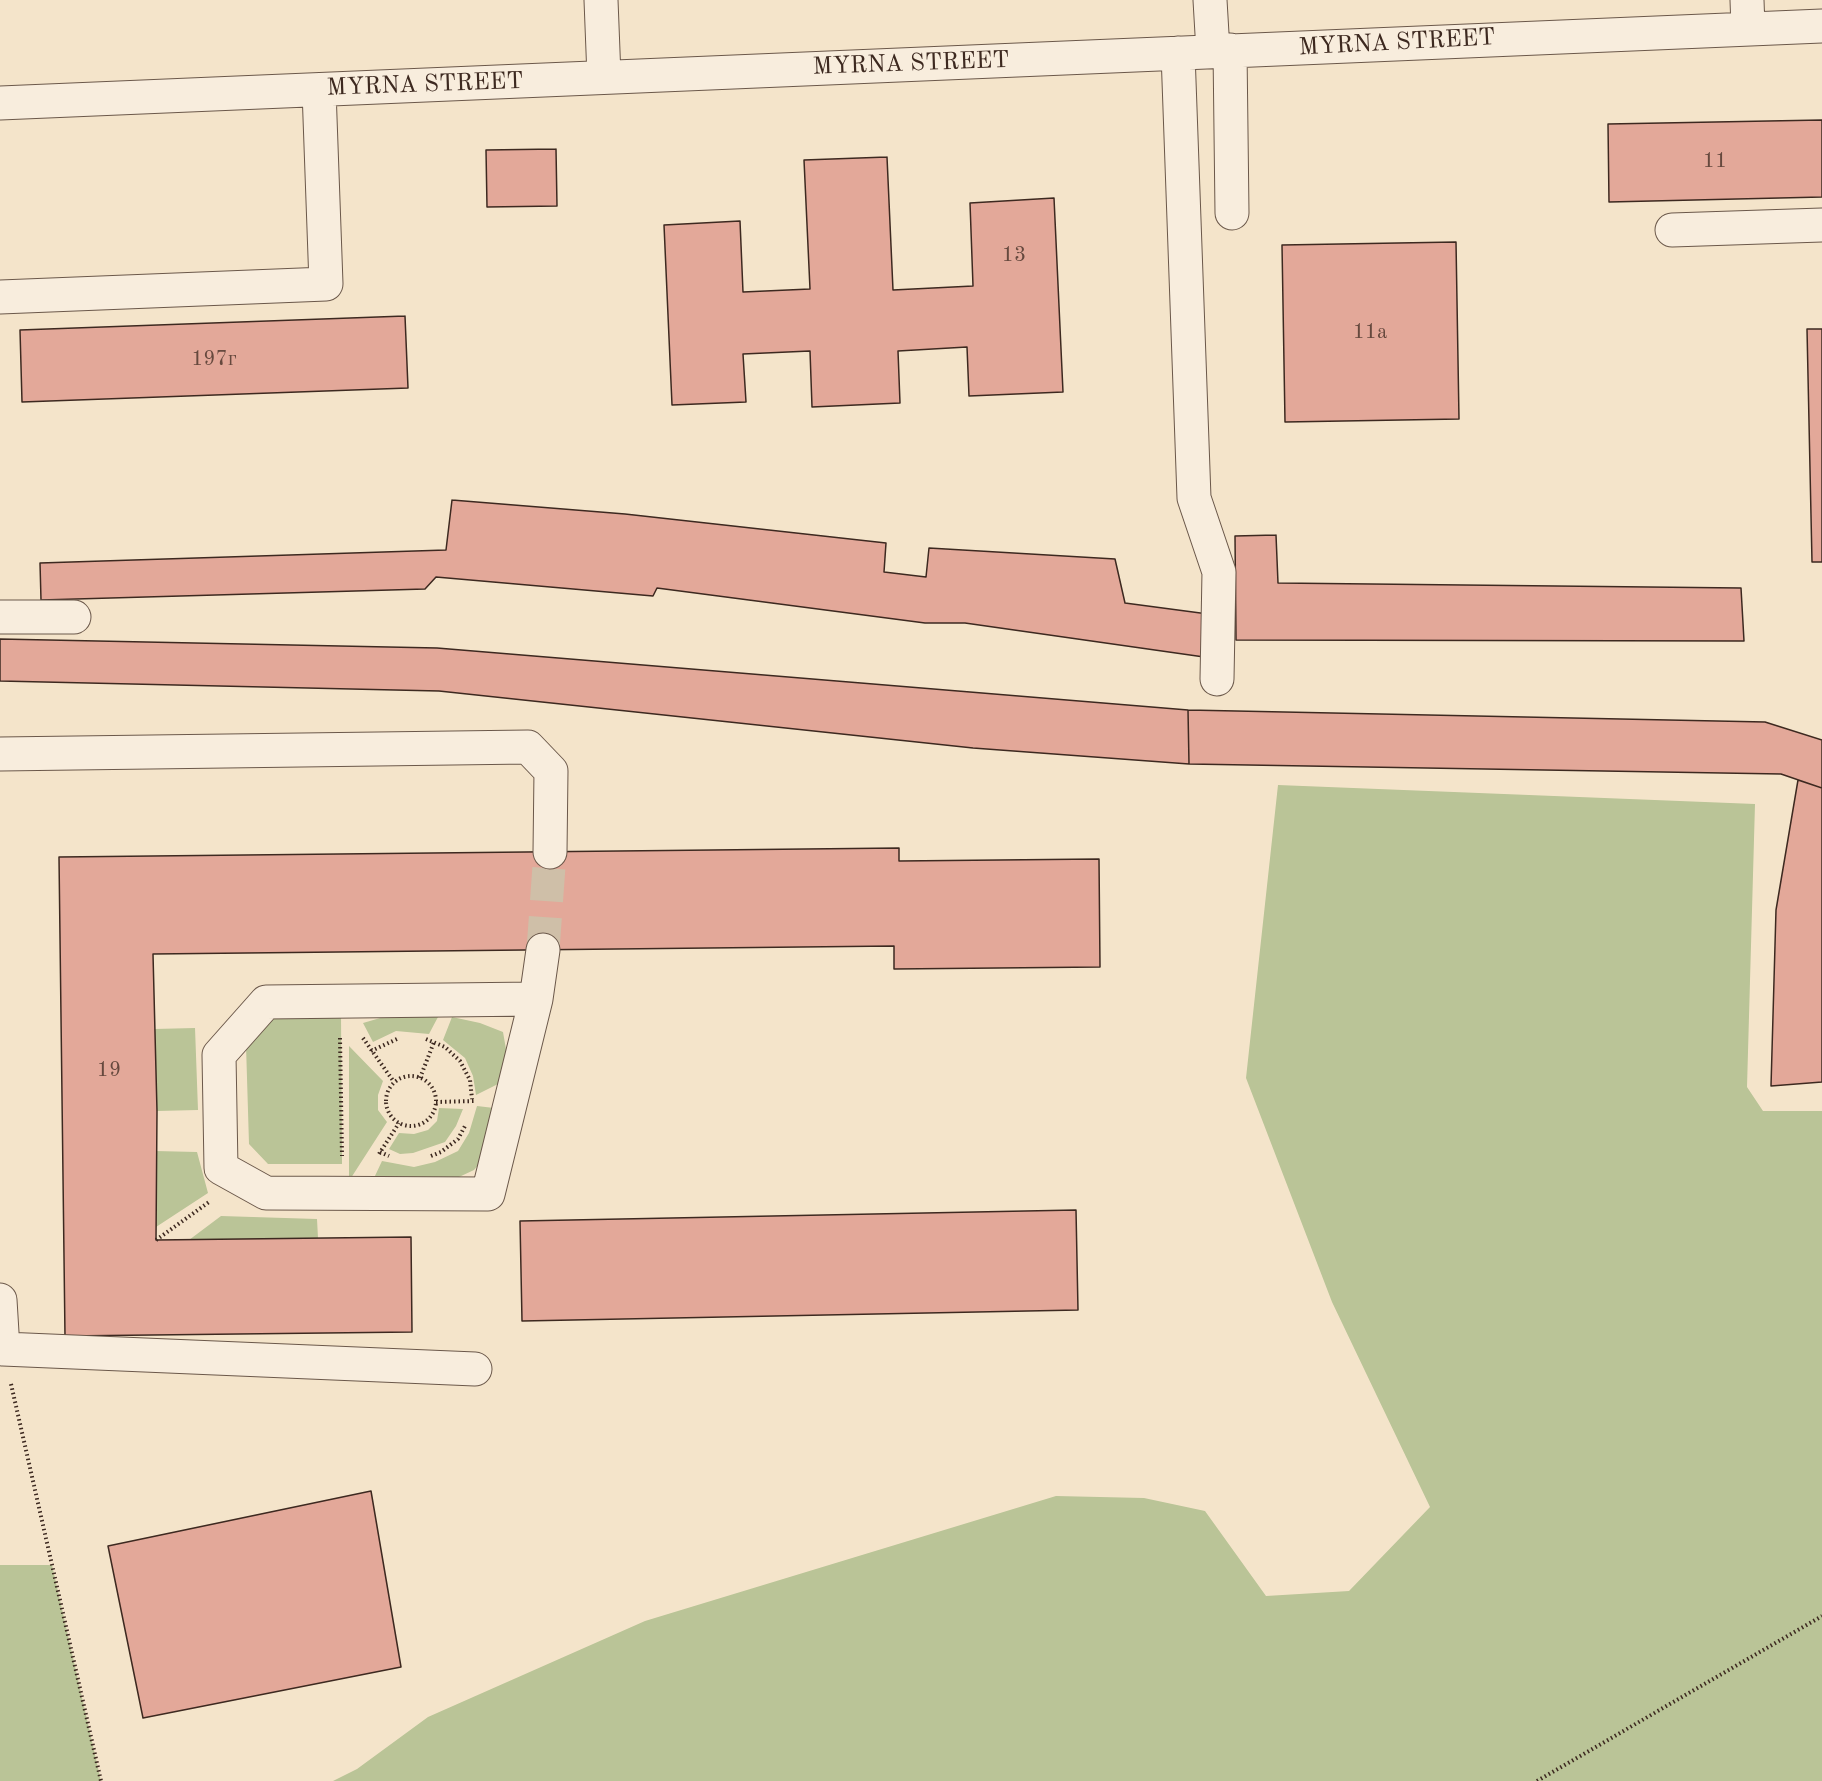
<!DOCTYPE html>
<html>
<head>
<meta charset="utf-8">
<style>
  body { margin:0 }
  canvas { display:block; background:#f4e4ca }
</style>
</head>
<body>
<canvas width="1822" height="1781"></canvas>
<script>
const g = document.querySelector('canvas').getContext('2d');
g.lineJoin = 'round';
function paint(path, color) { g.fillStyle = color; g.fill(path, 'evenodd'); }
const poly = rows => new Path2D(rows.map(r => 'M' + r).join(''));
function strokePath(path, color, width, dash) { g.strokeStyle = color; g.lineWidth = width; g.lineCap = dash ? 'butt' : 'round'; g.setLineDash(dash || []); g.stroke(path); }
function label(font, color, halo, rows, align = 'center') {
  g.font = font + ' "Old Standard TT",serif'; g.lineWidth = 5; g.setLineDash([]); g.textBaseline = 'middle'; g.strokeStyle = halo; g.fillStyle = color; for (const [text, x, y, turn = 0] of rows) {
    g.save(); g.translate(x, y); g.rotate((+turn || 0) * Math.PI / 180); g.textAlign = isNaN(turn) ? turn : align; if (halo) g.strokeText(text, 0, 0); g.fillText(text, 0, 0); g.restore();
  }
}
const green = poly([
  [1278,785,1755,804,1747,1087,1763,1111,1822,1111,1822,1781,333,1781,357,1769,428,1717,645,1621,1056,1496,1144,1498,1205,1511,1266,1596,1349,1591,1430,1507,1332,1302,1246,1078],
  [341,1013,342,1164,268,1164,249,1144,246,1045,275,1014],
  [394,1014,438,1017,429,1034,396,1031,373,1042,363,1023],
  [452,1017,480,1023,503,1032,507,1055,500,1083,476,1095,473,1076,465,1058,443,1040],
  [195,1028,198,1110,157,1111,154,1029],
  [349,1046,383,1081,378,1095,378,1110,387,1122,349,1181],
  [477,1106,494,1108,481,1162,474,1170,459,1177,374,1178,382,1161,414,1167,435,1162,458,1151,469,1133],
  [439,1108,463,1109,456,1126,445,1142,413,1153,400,1154,389,1149,399,1133,414,1134,428,1130,437,1121],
  [155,1151,197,1152,208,1193,156,1227],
  [221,1216,317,1219,318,1238,189,1240],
  [0,1565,52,1565,101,1781,0,1781]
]);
const building = poly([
  [1822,120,1822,197,1609,202,1608,124,1822,120],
  [556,149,557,206,487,207,486,150,556,149],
  [887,157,893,290,973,286,970,203,1054,198,1063,392,969,396,967,347,898,351,900,403,812,407,810,351,743,354,746,402,672,405,664,225,740,221,743,292,810,289,804,160,887,157],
  [1456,242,1459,419,1285,422,1282,245,1456,242],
  [405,316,408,388,22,402,20,330,405,316],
  [1807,329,1822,329,1822,562,1812,562,1807,329],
  [452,500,625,514,886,543,884,572,926,577,929,548,1115,559,1125,603,1208,614,1204,657,965,623,925,623,657,588,653,596,436,577,425,589,41,600,40,563,446,550,452,500],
  [1276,535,1278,583,1741,588,1744,641,1236,640,1235,536,1276,535],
  [0,639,437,648,1188,710,1189,764,973,748,439,691,0,681,0,639],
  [1188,710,1765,722,1822,740,1822,788,1781,774,1189,764,1188,710],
  [1798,780,1822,788,1822,1082,1771,1086,1776,910,1798,780],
  [899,848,899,861,1099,859,1100,967,894,969,894,946,153,954,157,1111,156,1240,411,1237,412,1332,65,1336,59,857,899,848],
  [1076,1210,1078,1310,522,1321,520,1221,1076,1210],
  [371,1491,401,1667,143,1718,108,1546,371,1491]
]);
const minorTunnel = poly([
  [543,950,550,852]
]);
const path = poly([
  [340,1038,342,1156],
  [363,1038,394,1082],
  [426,1039,445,1047,460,1061,470,1080,472,1099],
  [371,1051,397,1039],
  '386 1101a25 25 0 1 1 50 0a25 25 0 1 1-50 0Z',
  [420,1078,434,1042],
  [436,1102,474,1101],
  [380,1152,389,1156],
  [379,1154,399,1123],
  [431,1156,441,1152,458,1139,465,1126],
  [156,1240,209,1202],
  [11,1384,101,1781],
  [1537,1781,1822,1616]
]);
const minor = poly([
  [601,0,604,77],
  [1210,0,1213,51],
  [1747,0,1748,28],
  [1230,50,1232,213],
  [1178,53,1194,498,1219,572,1217,679],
  [0,103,1822,26],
  [1672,230,1822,225],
  [0,297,326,284,319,90],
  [0,617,74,617],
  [0,754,528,747,551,771,550,852],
  [536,999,488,1194,266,1193,221,1168,219,1055,266,1002,536,999,543,950],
  [0,1300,3,1349,475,1369]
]);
const numberNames = [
  ["11",1715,161],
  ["13",1014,255],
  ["11а",1370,332],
  ["197г",214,359],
  ["19",109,1070]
];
const streetNames = [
  ["MYRNA STREET",1397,43,-3],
  ["MYRNA STREET",911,64,-2],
  ["MYRNA STREET",425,85,-2]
];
paint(green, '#bac497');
paint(building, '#e3a899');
strokePath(building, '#3d2920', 1.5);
strokePath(minorTunnel, '#cfbfa8', 33, [33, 16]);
strokePath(minor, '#6b584a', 35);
strokePath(path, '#3d2920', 4, [1.5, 3]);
strokePath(minor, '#f8eddd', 33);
label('21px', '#66493e', null, numberNames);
label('24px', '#3d2920', '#f8eddd', streetNames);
</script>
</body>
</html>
